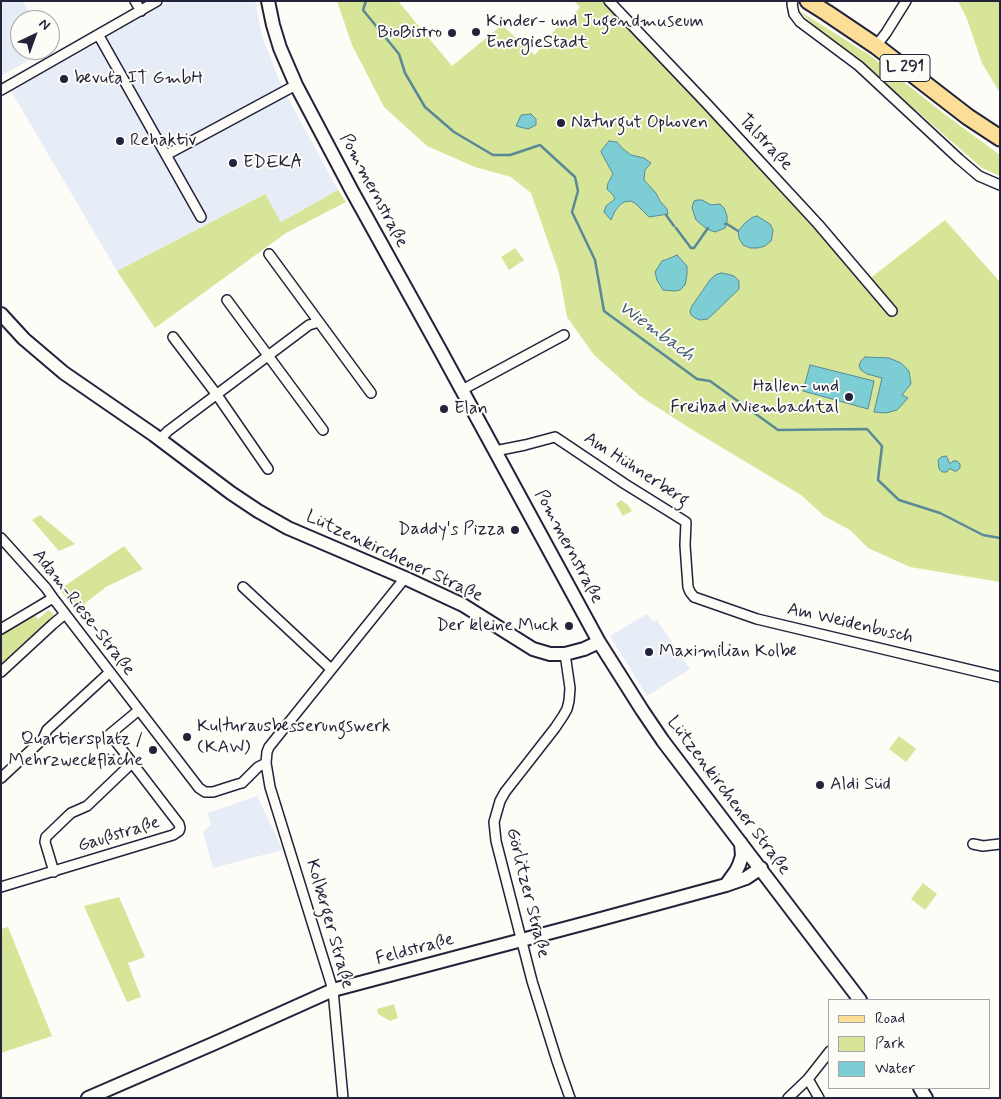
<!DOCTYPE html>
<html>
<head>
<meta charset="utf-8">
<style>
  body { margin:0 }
  #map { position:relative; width:1001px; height:1099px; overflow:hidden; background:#fdfcf7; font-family:Mynerve,sans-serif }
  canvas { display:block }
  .frame { position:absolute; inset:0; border:2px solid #22223b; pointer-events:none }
  .legend { position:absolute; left:828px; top:999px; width:162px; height:90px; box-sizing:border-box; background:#fdfcf7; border:1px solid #a5a5ac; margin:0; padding:6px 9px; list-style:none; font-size:15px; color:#22223b }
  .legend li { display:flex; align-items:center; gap:10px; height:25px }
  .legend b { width:25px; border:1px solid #a5a5ac }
  .north { position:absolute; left:10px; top:10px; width:50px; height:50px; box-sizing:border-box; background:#fdfcf7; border:1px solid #a5a5ac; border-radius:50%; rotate:42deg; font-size:14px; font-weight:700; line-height:20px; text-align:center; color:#22223b }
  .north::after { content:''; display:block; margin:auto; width:18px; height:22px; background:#22223b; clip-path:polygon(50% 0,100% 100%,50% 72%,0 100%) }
</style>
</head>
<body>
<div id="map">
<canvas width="1001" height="1099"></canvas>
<div class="frame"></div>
<ul class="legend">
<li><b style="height:6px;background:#fcde96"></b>Road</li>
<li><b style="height:14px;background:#d7e599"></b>Park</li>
<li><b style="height:14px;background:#7dced4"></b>Water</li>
</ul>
<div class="north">N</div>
</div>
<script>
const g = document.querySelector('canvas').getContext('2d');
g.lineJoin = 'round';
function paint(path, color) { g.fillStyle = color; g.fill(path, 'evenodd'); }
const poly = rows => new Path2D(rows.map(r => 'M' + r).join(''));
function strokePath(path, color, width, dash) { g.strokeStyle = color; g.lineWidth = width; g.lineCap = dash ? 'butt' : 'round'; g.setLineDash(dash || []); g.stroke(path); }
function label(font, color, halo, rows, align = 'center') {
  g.font = font + ' Mynerve,sans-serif'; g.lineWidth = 4; g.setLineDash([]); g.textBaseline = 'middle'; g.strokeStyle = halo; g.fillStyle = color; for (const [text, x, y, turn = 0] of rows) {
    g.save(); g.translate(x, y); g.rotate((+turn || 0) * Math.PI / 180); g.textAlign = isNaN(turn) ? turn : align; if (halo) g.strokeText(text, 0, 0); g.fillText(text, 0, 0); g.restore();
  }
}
const built = poly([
  [1,1,23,1,33,20,20,20,20,50,47,50,1,76],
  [168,1,255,1,263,39,282,87,338,190,281,222,264,194,117,271,11,91,109,36],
  [647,614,653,622,657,620,690,669,647,696,610,636],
  [257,796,283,850,213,868,203,832,211,825,208,813]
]);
const green = poly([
  [337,1,398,1,452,66,502,25,535,55,558,26,565,26,580,7,574,1,603,1,705,108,817,228,864,283,945,220,1000,282,1000,582,910,567,868,548,850,530,824,516,801,495,691,429,640,396,594,355,567,317,559,273,531,193,511,177,475,167,427,146,384,107,352,45],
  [609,141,617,142,622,148,631,155,644,158,651,163,645,170,643,180,656,193,660,201,667,209,668,214,649,217,636,204,631,201,624,202,615,211,611,219,606,206,615,199,608,183,613,174,601,151],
  [958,1,998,1,1000,4,1000,93,982,63,967,19],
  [798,10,871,56,943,113,1000,155,1000,176,982,168,862,63,822,33],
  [338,190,346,202,286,233,155,328,117,271,265,194,281,222],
  [515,248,524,260,509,270,501,257],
  [621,500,628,505,632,511,623,516,616,504],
  [40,515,75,544,59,551,32,520],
  [124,546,143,569,106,587,75,611,60,589],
  [49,610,55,616,1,665,1,634,33,614,38,619],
  [899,736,916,749,906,762,889,749],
  [923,883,937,894,925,910,911,899],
  [119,897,145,957,128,963,141,997,127,1002,84,906],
  [8,927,52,1036,1,1053,1,929],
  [394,1004,398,1018,390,1021,378,1014,377,1009]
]);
const water = poly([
  [531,114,536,119,536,125,528,129,516,126,521,115,531,114],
  [609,141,617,142,622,148,631,155,644,158,651,163,645,170,644,180,656,193,660,201,667,209,668,214,649,217,636,204,631,201,624,202,620,205,615,211,611,220,604,212,606,206,615,199,613,195,607,189,608,183,613,174,602,154,601,151,609,141],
  [698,200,702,200,711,205,720,204,724,208,727,216,727,224,725,228,715,232,707,229,696,220,692,208,694,201,698,200],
  [757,216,770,224,773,230,772,237,771,241,765,246,758,248,750,248,743,245,739,238,738,231,746,222,753,217,757,216],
  [677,255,687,266,687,275,685,285,680,290,675,291,663,290,657,280,655,272,662,261,668,259,677,255],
  [721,273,727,274,734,276,739,281,739,289,708,319,700,320,695,318,691,315,690,311,692,306,710,280,715,275,721,273],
  [865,357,889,358,901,363,909,371,911,384,902,395,908,398,897,410,886,413,874,412,882,378,867,374,861,370,859,366,861,361,865,357],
  [810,365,874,381,868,409,803,391,810,365],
  [946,456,948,459,949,463,951,463,953,461,957,461,960,464,960,468,957,471,954,471,951,469,949,469,947,472,942,472,939,469,938,460,941,457,946,456]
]);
const stream = poly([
  [366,1,363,10,399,54,405,73,425,107,454,132,493,155,510,155,540,145,575,177,578,191,572,212,595,260,604,311,697,379,710,381,778,430,867,429,882,446,878,480,899,500,940,513,983,535,1000,538],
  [666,215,674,226],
  [725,224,727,224,738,231],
  [676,228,691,248,694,248,708,228]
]);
const street = poly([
  [135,1,141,11],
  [609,1,707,104,818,224,892,311],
  [793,1,792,4,794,14,800,22,859,66,959,159,979,176,1000,185],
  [99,36,201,217],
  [876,46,886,33,906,1],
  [1,90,157,1],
  [166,155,296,85],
  [269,254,371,393],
  [227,300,323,430],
  [173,337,217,395,268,469],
  [462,390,564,335],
  [159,440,168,431,309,325,319,322],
  [495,451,525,445,555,437,625,484,686,522,685,545,688,587,690,592,694,597,757,619,1000,677],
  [1,538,46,588,53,598,199,788,205,792,213,792,238,784,242,783,258,767,266,763],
  [243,587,331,669],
  [1,629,53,598],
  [565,654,570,688,569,701,567,709,563,716,555,728,505,792,500,801,494,822,496,841,532,981,557,1061,570,1098],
  [1,672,53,624,65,614],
  [1,778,43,739,47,730,110,672],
  [973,844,983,846,1000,844],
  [54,872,45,842,46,837,71,813,87,806,132,763],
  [1,887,173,835,179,831,180,828,179,824,110,734,139,710],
  [808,1079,819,1098],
  [343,1098,333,990,270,787,266,763,267,752,269,747,405,578],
  [788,1098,808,1079,830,1051]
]);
const secondary = poly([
  [268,1,273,25,280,48,296,85,352,191,439,348,599,642,642,710,663,741,860,1000],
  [1,314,24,339,64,373,154,435,231,493,258,511,288,528,405,578,463,605,533,649,550,654,565,654,584,649,599,642],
  [726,885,736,871,739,865,742,856,741,843],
  [920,1088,926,1098],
  [88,1098,215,1043,333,990,586,923,726,885,746,878,761,868]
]);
const primary = poly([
  [808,1,827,13,876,46,968,117,1000,138]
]);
const markers = [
  [476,32,5,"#22223b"],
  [452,33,5,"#22223b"],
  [64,79,5,"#22223b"],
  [561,123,5,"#22223b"],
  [120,141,5,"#22223b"],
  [233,163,5,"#22223b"],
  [849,397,5,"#22223b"],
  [444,409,5,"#22223b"],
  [515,530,5,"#22223b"],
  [569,626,5,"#22223b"],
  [649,652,5,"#22223b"],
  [187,737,5,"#22223b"],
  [153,750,5,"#22223b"],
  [820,785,5,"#22223b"]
];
const shields = [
  [905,68,50]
];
const shieldNames = [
  ["L 291",905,68]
];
const poiNames = [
  ["Kinder- und Jugendmuseum",486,22],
  ["EnergieStadt",486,43],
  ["BioBistro",442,33,"right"],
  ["bevuta IT GmbH",74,79],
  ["Naturgut Ophoven",571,123],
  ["Rehaktiv",130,141],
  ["EDEKA",243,163],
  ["Hallen- und",839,387,"right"],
  ["Freibad Wiembachtal",839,408,"right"],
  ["Elan",454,409],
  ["Daddy's Pizza",505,530,"right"],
  ["Der kleine Muck",559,626,"right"],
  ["Maximilian Kolbe",659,652],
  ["Kulturausbesserungswerk",197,727],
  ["(KAW)",197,748],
  ["Quartiersplatz /",143,740,"right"],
  ["Mehrzweckfläche",143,761,"right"],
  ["Aldi Süd",830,785]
];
const streetNames = [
  ["Talstraße",765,143,47],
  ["Pommernstraße",373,191,62],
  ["Am Hühnerberg",636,470,33],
  ["Pommernstraße",568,547,62],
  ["Lützenkirchener Straße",394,557,25],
  ["Adam-Riese-Straße",83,613,52],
  ["Am Weidenbusch",850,624,13],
  ["Lützenkirchener Straße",728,796,53],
  ["Gaußstraße",119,835,-17],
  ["Görlitzer Straße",527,893,76],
  ["Kolberger Straße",329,924,74],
  ["Feldstraße",415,950,-15]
];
const waterNames = [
  ["Wiembach",656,332,36]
];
paint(built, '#e7edf7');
paint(green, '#d7e599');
paint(water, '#7dced4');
strokePath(water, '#598997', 1);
strokePath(stream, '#598997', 2.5);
strokePath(street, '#22223b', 12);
strokePath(secondary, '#22223b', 16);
strokePath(primary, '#22223b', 19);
strokePath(street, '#fdfcf7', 9);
strokePath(secondary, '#fdfcf7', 12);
strokePath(primary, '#fcde96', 15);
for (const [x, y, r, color] of markers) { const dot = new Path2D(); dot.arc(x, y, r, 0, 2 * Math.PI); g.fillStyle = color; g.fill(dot); strokePath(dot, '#fdfcf7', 2); }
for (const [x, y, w] of shields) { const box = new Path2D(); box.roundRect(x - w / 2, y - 13.5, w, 27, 4); g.fillStyle = '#fdfcf7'; g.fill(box); strokePath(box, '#22223b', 1); }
label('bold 16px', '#22223b', null, shieldNames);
label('18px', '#22223b', '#fdfcf7', poiNames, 'left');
label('18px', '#22223b', '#fdfcf7', streetNames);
label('italic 19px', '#425e71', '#fdfcf7', waterNames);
</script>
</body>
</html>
